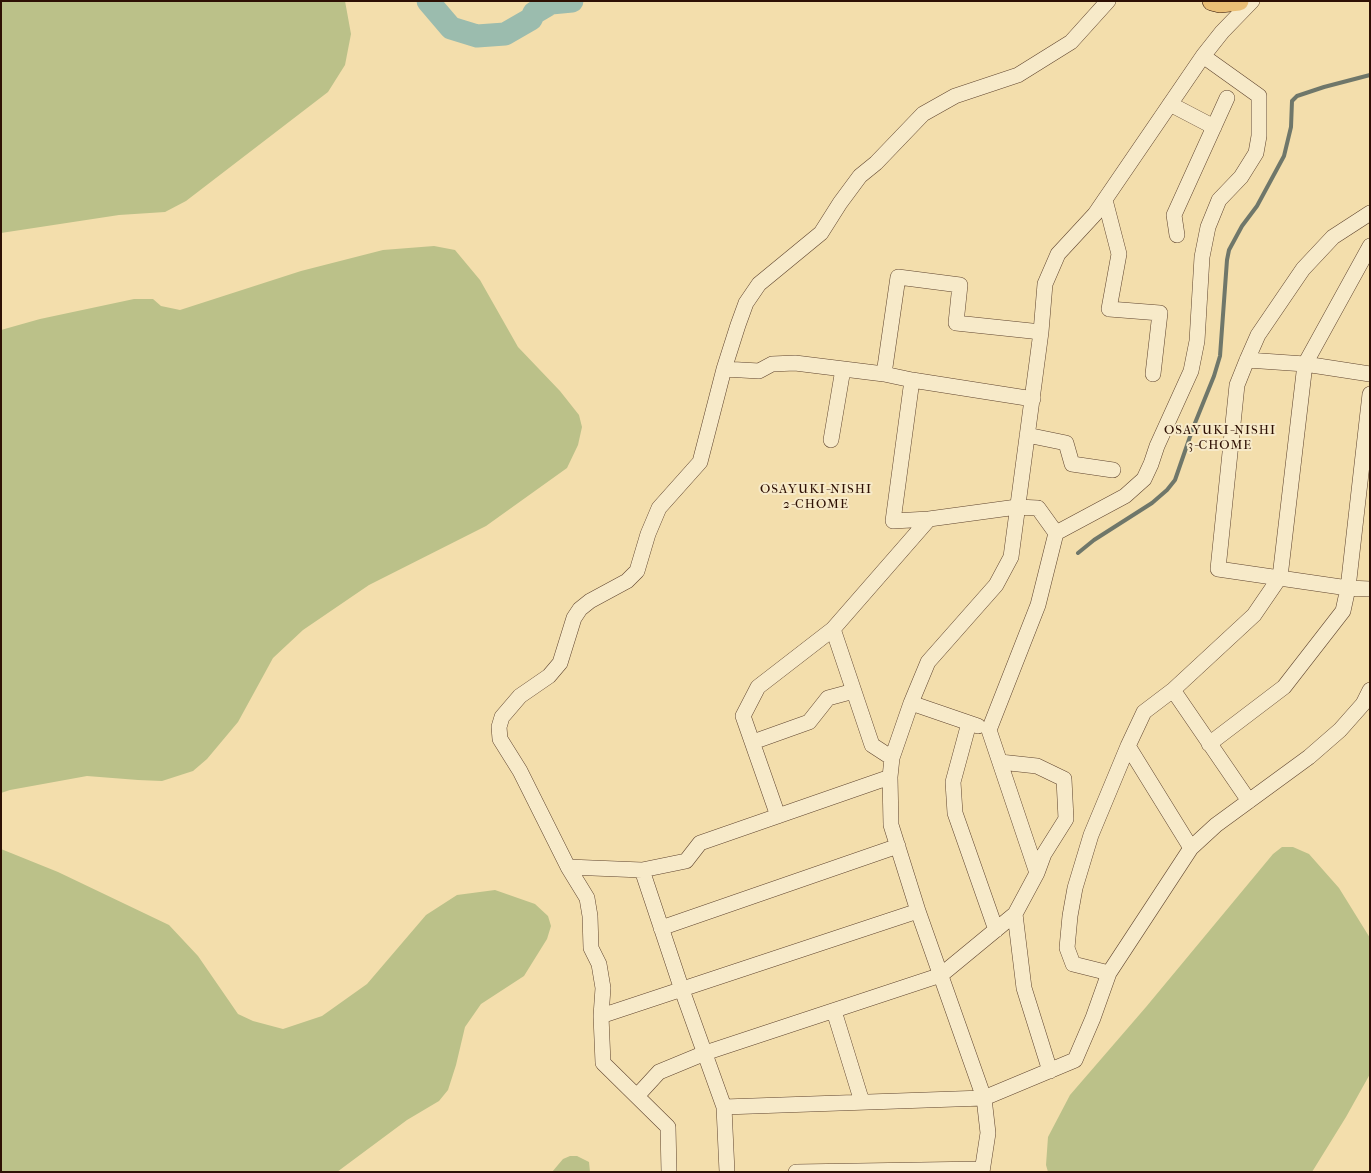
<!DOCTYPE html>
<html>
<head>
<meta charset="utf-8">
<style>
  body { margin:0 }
  #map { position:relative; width:1371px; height:1173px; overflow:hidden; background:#f3deac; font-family:"IM FELL French Canon",serif }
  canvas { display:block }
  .frame { position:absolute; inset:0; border:2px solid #2e1004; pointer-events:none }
</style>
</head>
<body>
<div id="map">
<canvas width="1371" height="1173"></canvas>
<div class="frame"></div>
</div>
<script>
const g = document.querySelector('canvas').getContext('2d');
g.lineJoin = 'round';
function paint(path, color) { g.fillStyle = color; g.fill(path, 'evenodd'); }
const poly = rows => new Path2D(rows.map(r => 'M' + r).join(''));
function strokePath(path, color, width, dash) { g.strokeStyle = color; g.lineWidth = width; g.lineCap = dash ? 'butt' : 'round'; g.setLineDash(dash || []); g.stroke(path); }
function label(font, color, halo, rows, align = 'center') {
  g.font = font + ' "IM FELL French Canon",serif'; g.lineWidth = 4; g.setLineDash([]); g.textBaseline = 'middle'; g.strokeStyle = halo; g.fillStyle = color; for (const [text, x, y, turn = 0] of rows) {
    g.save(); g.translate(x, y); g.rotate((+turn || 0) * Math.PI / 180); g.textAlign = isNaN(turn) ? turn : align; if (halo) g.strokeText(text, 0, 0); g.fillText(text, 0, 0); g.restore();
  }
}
const green = poly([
  [1,1,345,1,351,34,345,65,328,92,186,201,165,212,119,215,1,233],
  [434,246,455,250,480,280,518,347,560,391,579,415,582,427,578,445,567,468,486,526,369,585,303,630,273,658,238,722,207,759,193,771,162,781,138,780,87,776,10,790,1,793,1,330,40,319,134,299,153,299,161,306,180,310,301,271,383,250],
  [1282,847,1293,847,1309,854,1339,888,1370,938,1370,1074,1346,1117,1312,1172,1048,1172,1046,1165,1048,1137,1070,1095,1146,1007,1273,854],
  [1,849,58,872,169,925,198,956,238,1014,253,1021,283,1029,322,1016,367,984,426,915,457,895,495,890,535,904,548,916,551,926,547,939,524,976,481,1004,465,1027,456,1065,448,1090,439,1101,407,1120,337,1172,1,1172],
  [570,1156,577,1156,589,1162,590,1172,552,1172,563,1159]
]);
const stream = poly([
  [1078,553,1094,540,1152,503,1167,490,1175,480,1193,428,1214,376,1220,356,1227,260,1229,250,1242,226,1257,206,1284,156,1291,127,1292,101,1297,96,1324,87,1370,75]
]);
const river = poly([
  [428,1,451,28,477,36,505,34,531,19,534,13,551,3,572,1]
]);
const minor = poly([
  [1170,104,1214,127],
  [1105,200,1119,254,1109,309,1160,313,1153,374],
  [1370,213,1333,237,1303,269,1258,335,1247,360,1237,385,1218,569,1348,588,1370,589],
  [1177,235,1174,215,1227,98],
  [1247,360,1305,364,1370,374],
  [724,369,759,371,772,364,795,363,884,374],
  [912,380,884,374,898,277,960,285,956,323,1041,332],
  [1033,399,912,380,893,521,929,519,1017,507,1038,508,1056,533],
  [1027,435,1066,443,1072,464,1113,470],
  [831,440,843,369],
  [833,629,872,745,892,758],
  [1173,690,1249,801],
  [911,703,978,726],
  [969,723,953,782,955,813,996,930],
  [753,742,809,722,828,698,854,691],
  [1209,744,1284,687,1343,611,1348,588,1370,394],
  [1128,746,1191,848],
  [1000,762,1037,766,1064,779,1066,819,1044,854,1037,873],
  [778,816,743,716,758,687,833,629,929,519],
  [568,867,642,870,686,861,700,843,890,777],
  [642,870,682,990,724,1107,727,1172],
  [1015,914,1024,988,1050,1071],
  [661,928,898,846],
  [1109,973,1073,964,1067,948,1070,916,1075,888,1091,835,1128,746,1144,712,1173,690,1254,615,1280,577,1305,364,1370,246],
  [834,1011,862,1102],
  [601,1016,603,988,599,964,591,948,590,916,587,898,568,867,520,771,500,739,499,727,502,717,520,696,549,676,560,663,574,618,580,609,590,601,627,581,637,571,648,534,659,508,700,462,724,369,738,325,746,303,759,284,821,233,840,203,860,176,876,163,923,114,955,96,1018,75,1071,42,1108,1],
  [637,1096,659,1072,705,1053,941,975,1015,914,1037,873,989,730,1038,605,1056,533,1125,496,1144,479,1151,464,1157,446,1191,371,1197,341,1202,257,1208,227,1219,200,1241,177,1256,153,1259,136,1259,96,1203,56],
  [724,1107,984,1098,1075,1060,1093,1018,1109,973,1191,848,1216,825,1309,757,1340,730,1363,704,1370,690],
  [669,1172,668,1127,603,1063,601,1016,918,911],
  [796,1172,982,1169],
  [982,1172,988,1133,984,1098,918,911,891,825,890,777,892,758,911,703,928,662,996,585,1011,557,1041,332,1045,284,1058,254,1095,214,1203,56,1222,32,1252,1]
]);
const major = poly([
  [1212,1,1220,3,1239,1]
]);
const neighbourhoodNames = [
  ["OSAYUKI-NISHI",1220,431],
  ["3-CHOME",1220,446],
  ["OSAYUKI-NISHI",816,490],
  ["2-CHOME",816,505]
];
paint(green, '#bbc189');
strokePath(stream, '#6f776a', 4);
strokePath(river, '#9bbcae', 23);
strokePath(minor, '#5f442e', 16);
strokePath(major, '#2e1004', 20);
strokePath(minor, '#f7eac9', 15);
strokePath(major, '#eabf76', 19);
g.letterSpacing = '1px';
label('13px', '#2e1004', '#f7eac9', neighbourhoodNames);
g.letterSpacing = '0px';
</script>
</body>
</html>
